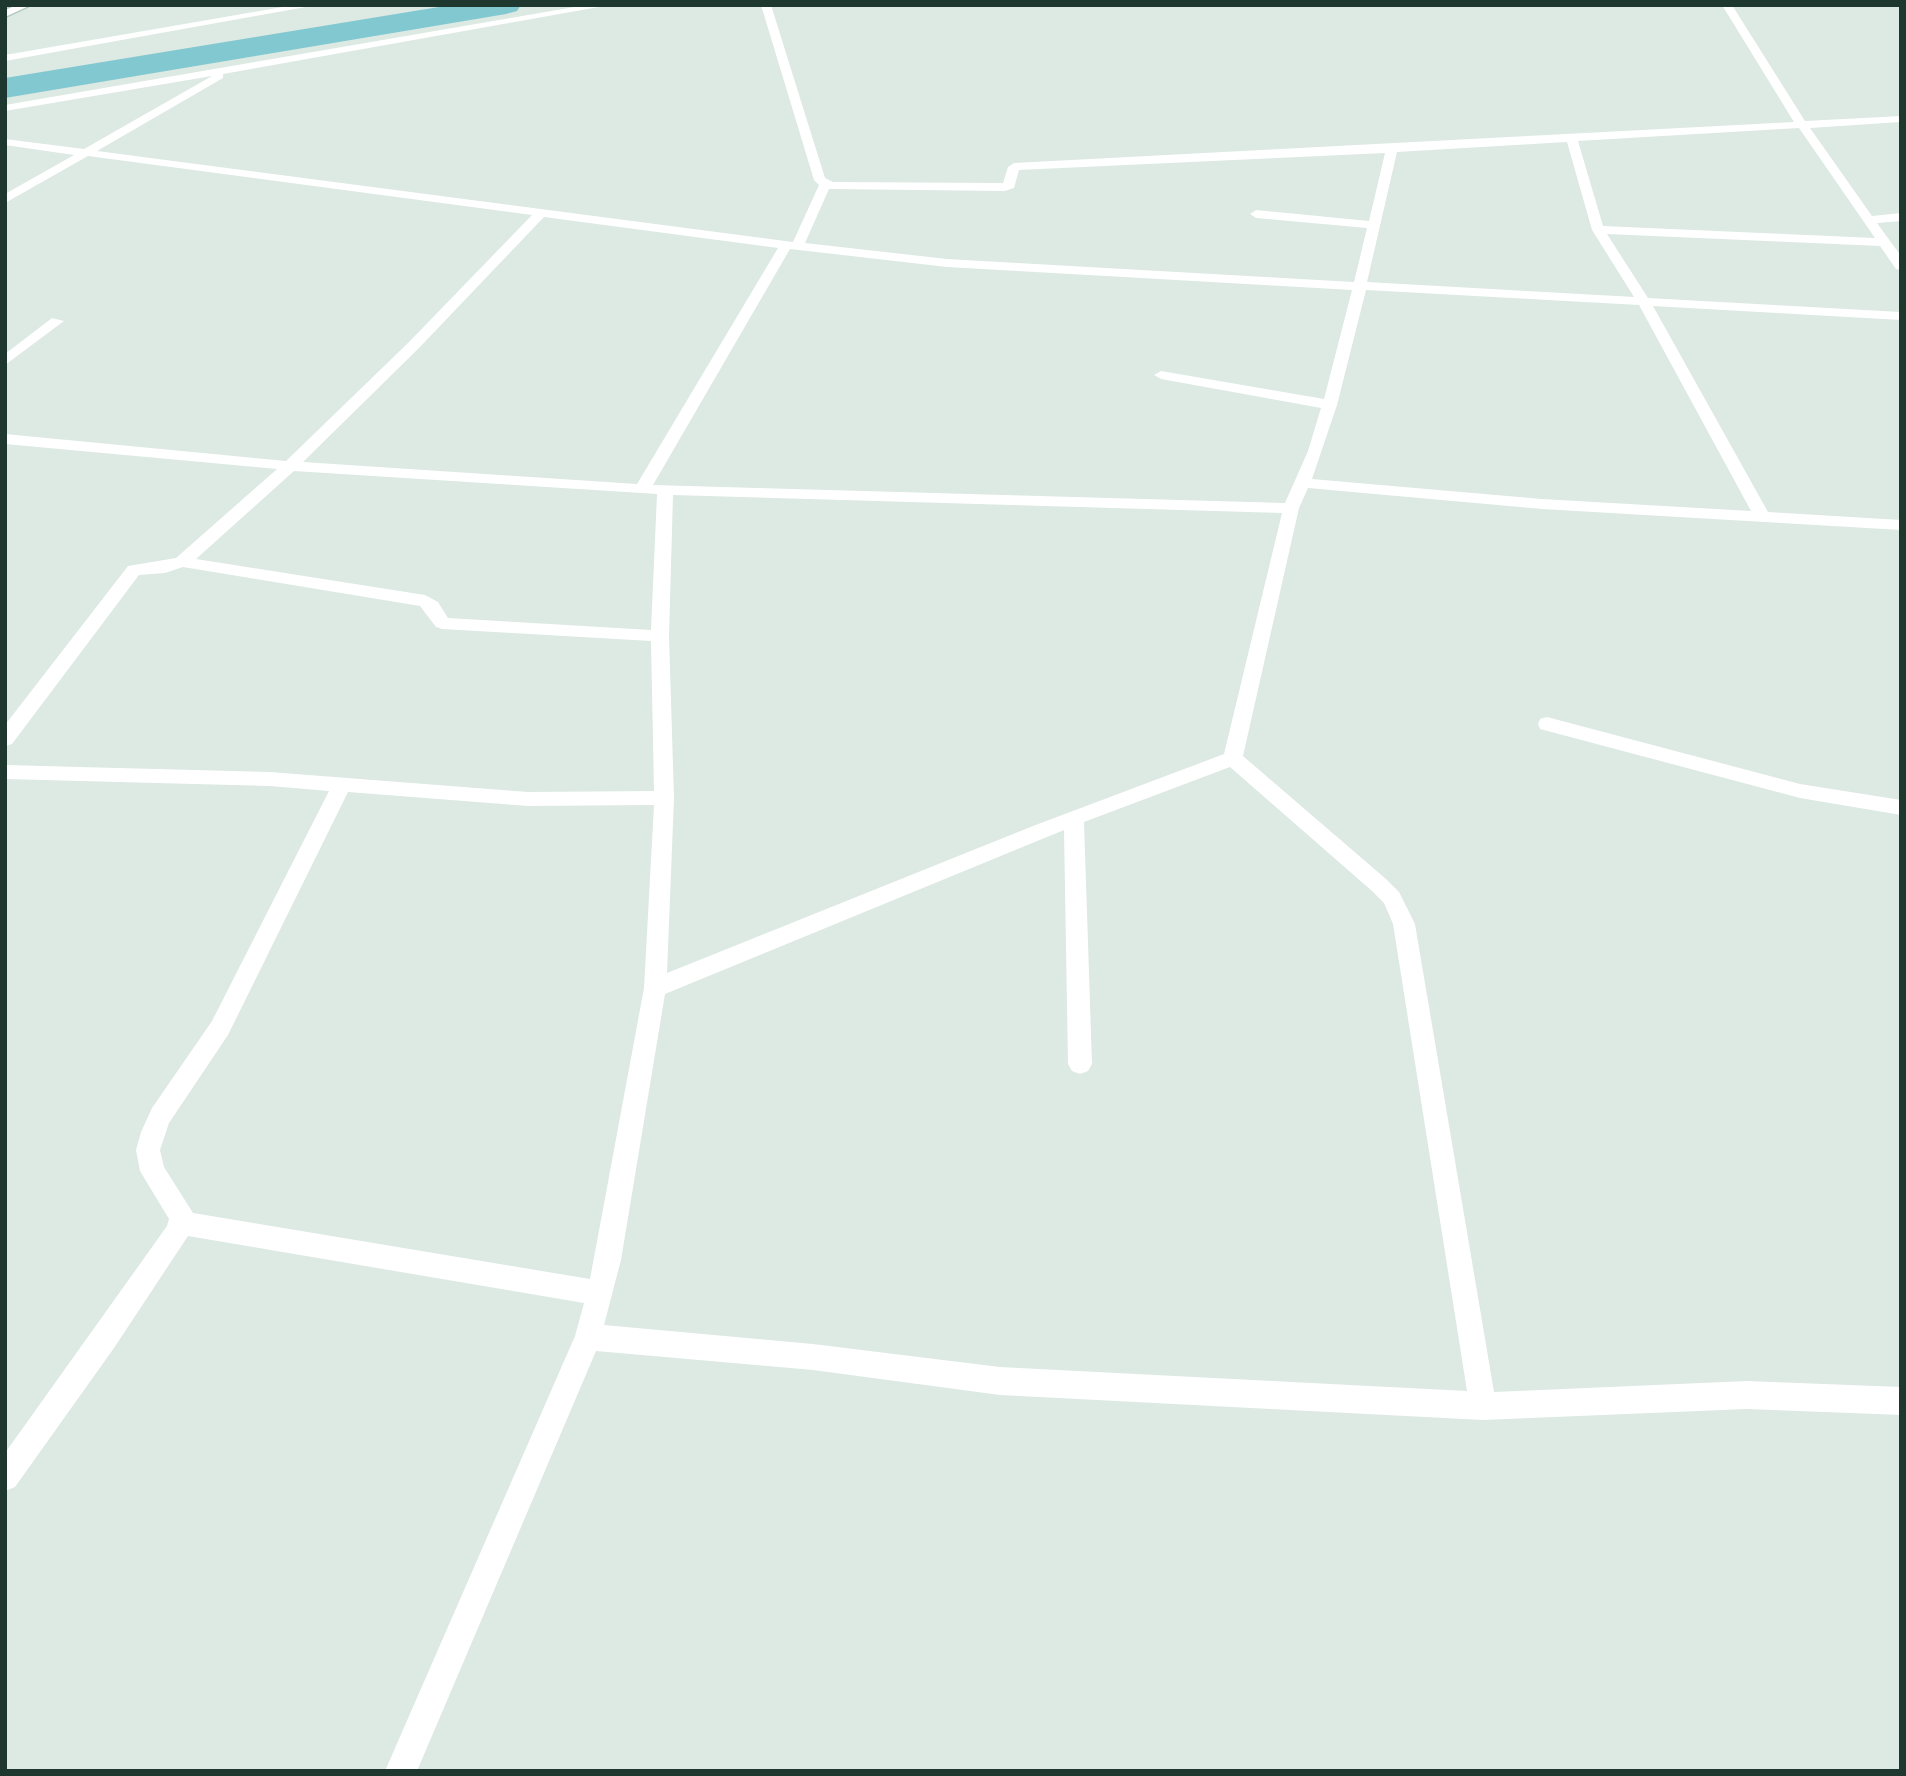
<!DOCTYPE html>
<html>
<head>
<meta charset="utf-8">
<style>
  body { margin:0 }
  #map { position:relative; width:1906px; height:1776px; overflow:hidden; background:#dde9e3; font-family:Helvetica,sans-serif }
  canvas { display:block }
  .frame { position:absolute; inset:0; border:7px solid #1e3830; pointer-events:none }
</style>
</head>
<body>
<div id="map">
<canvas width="1906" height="1776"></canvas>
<div class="frame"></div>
</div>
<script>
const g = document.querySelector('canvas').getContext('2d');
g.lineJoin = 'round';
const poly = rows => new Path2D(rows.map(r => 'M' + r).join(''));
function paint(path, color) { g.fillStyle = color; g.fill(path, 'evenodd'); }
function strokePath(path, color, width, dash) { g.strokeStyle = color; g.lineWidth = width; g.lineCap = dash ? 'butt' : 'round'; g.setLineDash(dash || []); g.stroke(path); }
const river = poly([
  [451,5,521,5,517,11,506,14,5,98,5,78,451,5]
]);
const street = poly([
  [294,5,317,5,5,61,5,55,294,5],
  [586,5,610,5,223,74,223,78,97,151,793,242,819,185,814,180,761,5,771,5,825,178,833,182,1003,183,1008,167,1014,163,1794,122,1722,5,1732,5,1805,121,1901,116,1901,122,1810,128,1872,216,1901,213,1901,221,1877,223,1901,256,1901,270,1896,269,1880,246,1607,234,1648,298,1901,312,1901,320,1653,306,1768,512,1901,520,1901,530,1542,509,1308,488,1299,508,1243,756,1386,879,1399,892,1415,924,1494,1392,1747,1381,1901,1387,1901,1415,1747,1409,1483,1420,1000,1395,813,1370,596,1351,417,1771,385,1771,575,1336,584,1303,188,1236,114,1348,15,1487,5,1491,5,1453,167,1226,169,1219,140,1171,136,1150,141,1132,152,1108,212,1021,329,791,270,786,5,779,5,765,270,772,528,792,654,791,651,641,442,629,436,627,420,606,183,567,165,573,139,575,12,744,5,746,5,725,128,566,176,558,277,469,5,444,5,434,286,461,409,342,532,215,88,156,5,203,5,194,74,155,5,145,5,139,84,149,212,76,5,111,5,105,586,5],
  [1799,128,1875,238,1603,226,1578,141,1799,128],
  [1567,142,1592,230,1634,297,1367,282,1397,152,1567,142],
  [1385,153,1369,221,1256,210,1250,214,1256,218,1367,228,1354,282,947,259,805,243,829,189,1005,191,1014,188,1019,170,1385,153],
  [544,217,778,248,637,484,303,462,419,348,544,217],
  [790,249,947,267,1352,290,1324,399,1161,371,1154,375,1161,379,1321,408,1308,451,1285,503,653,485,790,249],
  [1366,290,1639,305,1751,511,1542,499,1312,479,1337,405,1366,290],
  [294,471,657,494,651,630,448,618,438,602,425,595,196,559,294,471],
  [673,495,1282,513,1224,754,1033,826,667,973,674,798,669,636,673,495],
  [1230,767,1372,891,1384,903,1393,924,1467,1391,1000,1367,813,1344,604,1325,621,1260,665,994,1064,830,1068,1064,1072,1071,1080,1074,1088,1071,1092,1064,1084,822,1230,767],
  [348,792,528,806,654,805,644,988,590,1279,193,1213,164,1167,160,1150,169,1123,228,1035,348,792],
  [52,318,64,321,5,365,5,354,52,318],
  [1547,717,1800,784,1901,800,1901,815,1800,798,1540,729,1538,724,1540,719,1547,717]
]);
const secondary = poly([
  [17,5,31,5,5,17,5,10,17,5]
]);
paint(river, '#82c8d1');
strokePath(secondary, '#b0c9bf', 3);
paint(street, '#fff');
paint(secondary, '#fff');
</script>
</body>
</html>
